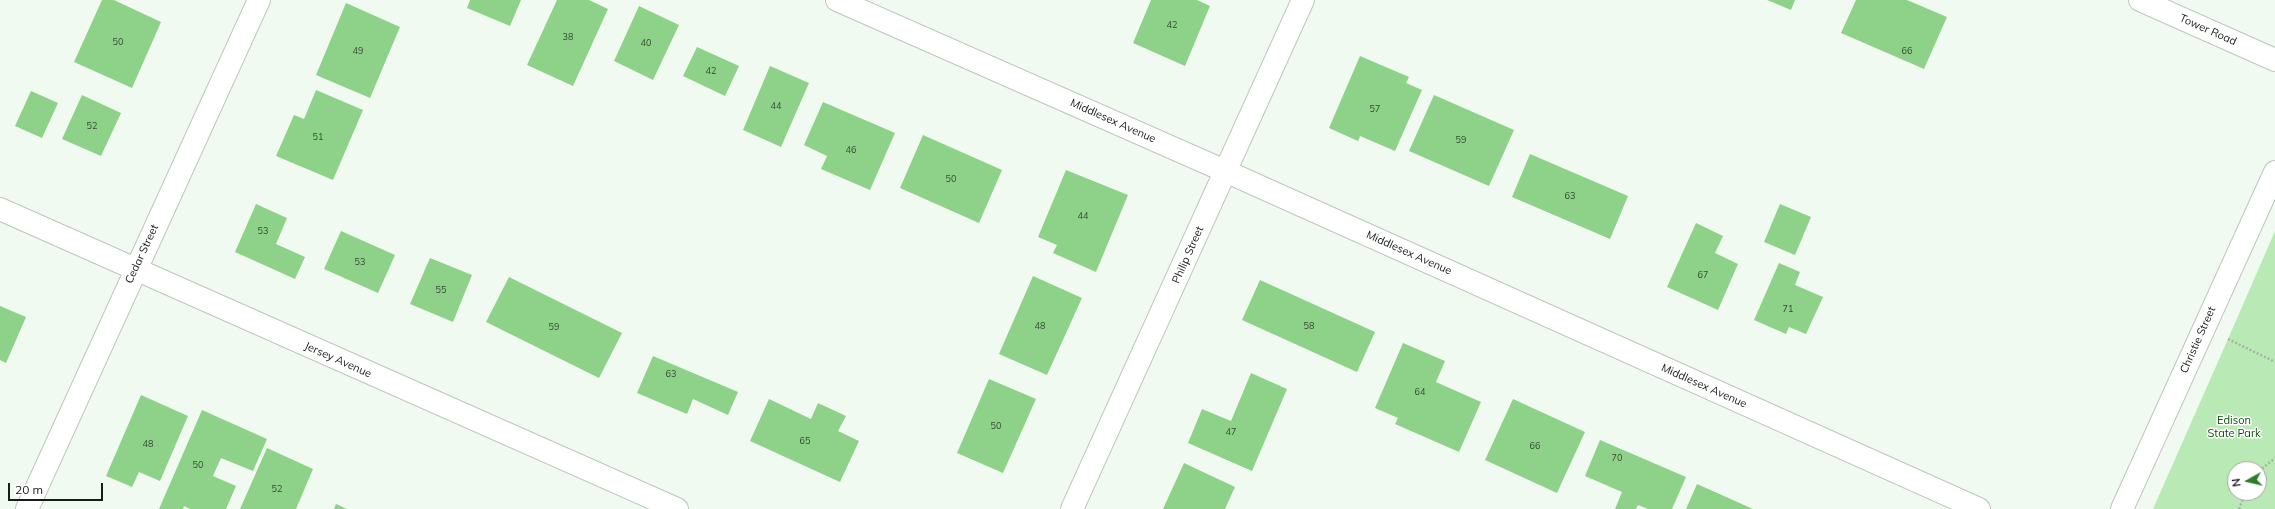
<!DOCTYPE html>
<html>
<head>
<meta charset="utf-8">
<style>
  body { margin:0 }
  #map { position:relative; width:2275px; height:509px; overflow:hidden; background:#f1faf0; font-family:Mulish,sans-serif }
  canvas { display:block }
  .north { position:absolute; left:2227px; top:461px; width:40px; height:40px; box-sizing:border-box; background:#fff; border:1px solid #a3a4a3; border-radius:50%; rotate:262deg; font-size:11px; font-weight:700; line-height:16px; text-align:center; color:#181b18 }
  .north::after { content:''; display:block; margin:auto; width:14px; height:18px; background:#2b7d29; clip-path:polygon(50% 0,100% 100%,50% 72%,0 100%) }
  .scale { position:absolute; left:8px; top:483px; width:95px; height:18px; box-sizing:border-box; border:2px solid #181b18; border-top:0; padding-left:5px; font-size:12px; line-height:14px; white-space:nowrap; color:#181b18; -webkit-text-stroke:3px #fff; paint-order:stroke }
</style>
</head>
<body>
<div id="map">
<canvas width="2275" height="509"></canvas>
<div class="north">N</div>
<div class="scale">20 m</div>
</div>
<script>
const g = document.querySelector('canvas').getContext('2d');
g.lineJoin = 'round';
function paint(path, color) { g.fillStyle = color; g.fill(path, 'evenodd'); }
const poly = rows => new Path2D(rows.map(r => 'M' + r).join(''));
function strokePath(path, color, width, dash) { g.strokeStyle = color; g.lineWidth = width; g.lineCap = dash ? 'butt' : 'round'; g.setLineDash(dash || []); g.stroke(path); }
function label(font, color, halo, rows, align = 'center') {
  g.font = font + ' Mulish,sans-serif'; g.lineWidth = 3; g.setLineDash([]); g.textBaseline = 'middle'; g.strokeStyle = halo; g.fillStyle = color; for (const [text, x, y, turn = 0] of rows) {
    g.save(); g.translate(x, y); g.rotate((+turn || 0) * Math.PI / 180); g.textAlign = isNaN(turn) ? turn : align; if (halo) g.strokeText(text, 0, 0); g.fillText(text, 0, 0); g.restore();
  }
}
const green = poly([
  [2275,231,2275,509,2153,509,2228,339],
  [2235,469,2259,469,2259,493,2235,493]
]);
const building = poly([
  [102,0,114,0,161,22,132,88,74,62],
  [470,0,521,0,510,26,467,8],
  [557,0,589,0,608,9,573,86,527,65],
  [1151,0,1197,0,1210,6,1185,66,1133,43],
  [1767,0,1795,0,1791,10],
  [1856,0,1907,0,1947,17,1924,69,1841,33],
  [346,3,400,27,370,98,316,75],
  [639,6,679,25,653,80,614,61],
  [697,47,739,66,725,96,683,76],
  [1360,56,1409,77,1406,83,1422,90,1395,151,1360,136,1358,141,1329,128],
  [770,66,809,83,781,147,743,130],
  [316,90,363,110,333,180,276,156,294,115,304,119],
  [31,91,58,103,42,138,15,126],
  [82,95,121,113,101,156,62,139],
  [1434,95,1514,130,1489,186,1409,151],
  [823,102,895,133,870,190,821,169,827,156,804,145],
  [923,135,1002,170,979,223,900,188],
  [1530,154,1628,196,1610,239,1512,197],
  [1066,170,1128,195,1096,272,1053,253,1057,245,1038,237],
  [256,204,287,218,276,244,305,257,295,279,235,252],
  [1780,204,1811,217,1795,255,1764,242],
  [1696,223,1723,236,1715,253,1738,264,1718,310,1667,287],
  [341,231,395,255,378,293,324,269],
  [430,258,472,275,453,322,410,304],
  [1779,263,1800,272,1795,285,1823,297,1806,334,1789,327,1786,334,1754,320],
  [1033,276,1082,298,1047,375,999,354],
  [509,277,622,333,599,378,486,322],
  [1260,280,1375,332,1357,372,1242,320],
  [0,306,26,317,6,363,0,360],
  [1403,343,1445,361,1436,382,1481,402,1459,452,1395,424,1398,418,1375,408],
  [653,356,738,392,728,415,693,399,687,414,637,393],
  [1251,373,1287,389,1252,471,1188,443,1202,409,1231,421],
  [989,379,1036,399,1003,473,957,453],
  [141,395,188,416,160,481,139,472,132,487,106,476],
  [769,399,811,419,818,403,846,416,838,431,859,441,840,482,750,441],
  [1513,399,1585,432,1557,493,1485,460],
  [202,410,267,439,253,471,221,458,213,476,236,486,226,509,190,509,184,506,183,509,159,509],
  [1600,440,1686,477,1672,509,1648,509,1638,505,1636,509,1615,509,1622,492,1585,476],
  [267,448,313,469,296,509,240,509],
  [1184,463,1235,487,1225,509,1163,509],
  [1697,484,1753,509,1686,509],
  [336,504,347,509,334,509]
]);
const path = poly([
  [2228,339,2275,362],
  [2259,471,2275,458],
  [2239,509,2245,493]
]);
const minor = poly([
  [837,0,1225,171,1979,509],
  [2140,0,2275,60],
  [0,209,677,509],
  [27,509,259,0],
  [1072,509,1303,0],
  [2122,509,2275,172]
]);
const numberNames = [
  ["42",1172,25],
  ["38",568,37],
  ["50",118,42],
  ["40",646,43],
  ["49",358,51],
  ["66",1907,51],
  ["42",711,71],
  ["44",776,106],
  ["57",1375,109],
  ["52",92,126],
  ["51",318,137],
  ["59",1461,140],
  ["46",851,150],
  ["50",951,179],
  ["63",1570,196],
  ["44",1083,216],
  ["53",263,231],
  ["53",360,262],
  ["67",1703,275],
  ["55",441,290],
  ["71",1788,309],
  ["48",1040,326],
  ["58",1309,326],
  ["59",554,327],
  ["63",671,374],
  ["64",1420,392],
  ["50",996,426],
  ["47",1231,432],
  ["65",805,441],
  ["48",148,444],
  ["66",1535,446],
  ["70",1617,458],
  ["50",198,465],
  ["52",277,489]
];
const streetNames = [
  ["Tower Road",2208,30,24],
  ["Middlesex Avenue",1113,121,24],
  ["Middlesex Avenue",1409,253,24],
  ["Cedar Street",142,254,-65],
  ["Philip Street",1188,255,-66],
  ["Christie Street",2198,340,-66],
  ["Jersey Avenue",338,360,24],
  ["Middlesex Avenue",1704,386,24]
];
const parkNames = [
  ["Edison",2234,421],
  ["State Park",2234,434]
];
paint(green, '#b9eab6');
paint(building, '#8dd288');
strokePath(minor, '#bec6bd', 24);
strokePath(path, '#a9b0a8', 2.5, [2, 2]);
strokePath(minor, '#fff', 22);
label('9px', '#354934', null, numberNames);
label('11px', '#181b18', '#fff', streetNames);
label('11px', '#08520a', '#fff', parkNames);
</script>
</body>
</html>
